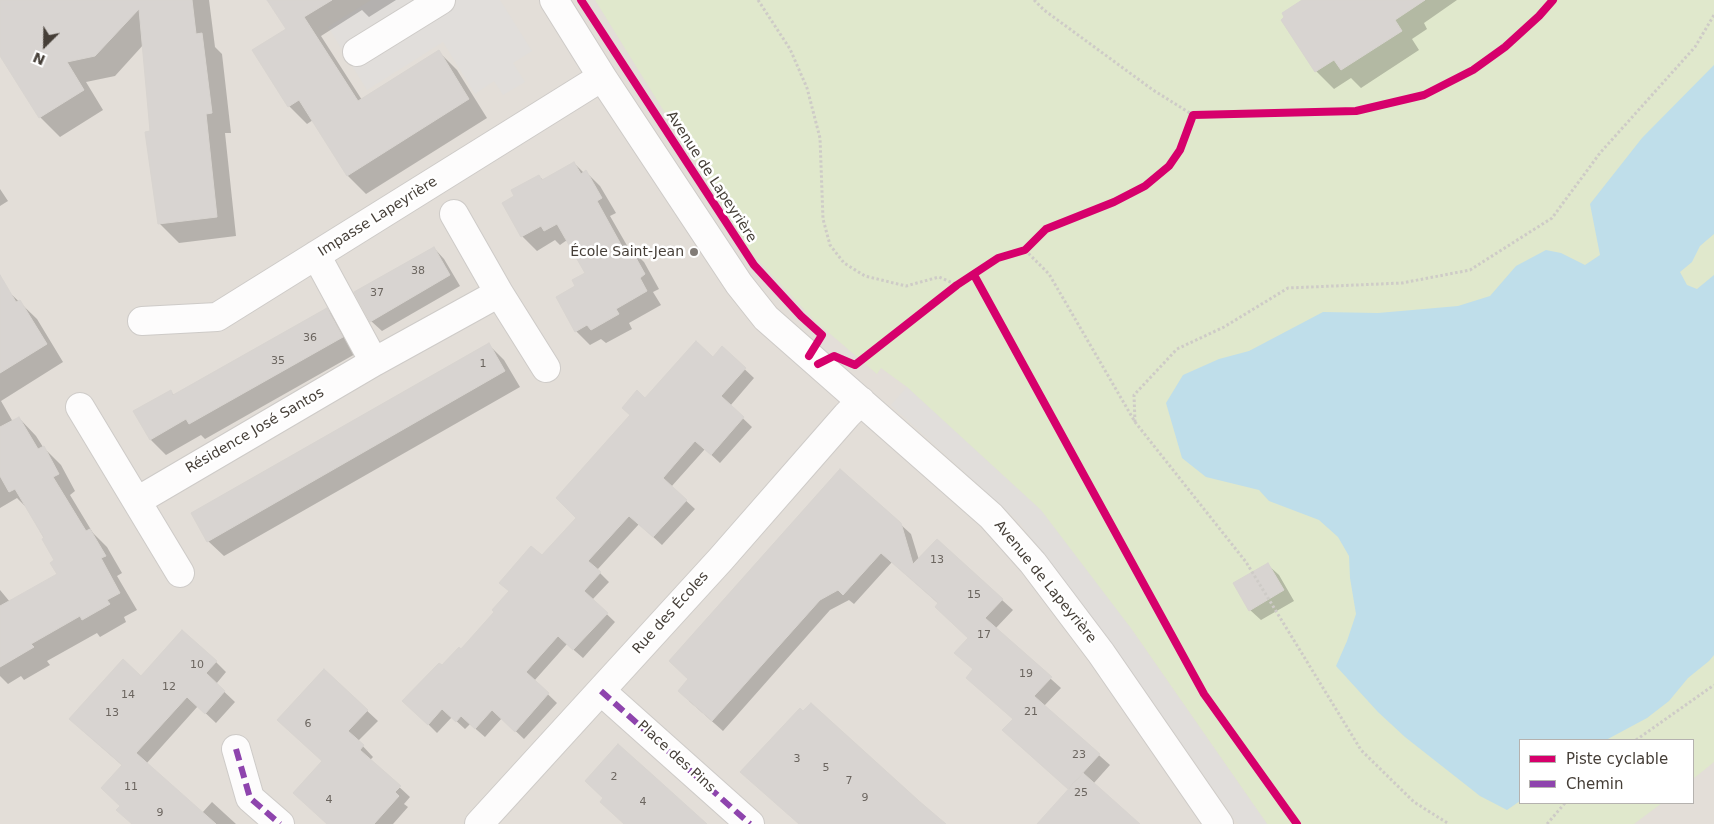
<!DOCTYPE html>
<html>
<head>
<meta charset="utf-8">
<style>
  body { margin:0 }
  #map { position:relative; width:1714px; height:824px; overflow:hidden; background:#f0edea; font-family:"DejaVu Sans",sans-serif }
  canvas { display:block }
  .legend { position:absolute; left:1519px; top:739px; width:175px; height:65px; box-sizing:border-box; background:#fff; border:1px solid #b5b2af; margin:0; padding:6px 9px; list-style:none; font-size:15px; color:#453e37 }
  .legend li { display:flex; align-items:center; gap:10px; height:25px }
  .legend b { width:25px; border:1px solid #b5b2af }
  .north { position:absolute; left:20px; top:20px; width:50px; height:50px; -webkit-text-stroke:4px #fff; paint-order:stroke; rotate:203deg; font-size:14px; font-weight:700; line-height:20px; text-align:center; color:#453e37 }
  .north::after { content:''; display:block; margin:auto; width:18px; height:22px; background:#453e37; clip-path:polygon(50% 0,100% 100%,50% 72%,0 100%) }
</style>
</head>
<body>
<div id="map">
<canvas width="1714" height="824"></canvas>
<ul class="legend">
<li><b style="height:6px;background:#d6006c"></b>Piste cyclable</li>
<li><b style="height:6px;background:#8e44ad"></b>Chemin</li>
</ul>
<div class="north">N</div>
</div>
<script>
const g = document.querySelector('canvas').getContext('2d');
g.lineJoin = 'round';
function paint(path, color) { g.fillStyle = color; g.fill(path, 'evenodd'); }
const poly = rows => new Path2D(rows.map(r => 'M' + r).join(''));
function strokePath(path, color, width, dash) { g.strokeStyle = color; g.lineWidth = width; g.lineCap = dash ? 'butt' : 'round'; g.setLineDash(dash || []); g.stroke(path); }
function label(font, color, halo, rows, align = 'center') {
  g.font = font + ' "DejaVu Sans",sans-serif'; g.lineWidth = 5; g.setLineDash([]); g.textBaseline = 'middle'; g.strokeStyle = halo; g.fillStyle = color; for (const [text, x, y, turn = 0] of rows) {
    g.save(); g.translate(x, y); g.rotate((+turn || 0) * Math.PI / 180); g.textAlign = isNaN(turn) ? turn : align; if (halo) g.strokeText(text, 0, 0); g.fillText(text, 0, 0); g.restore();
  }
}
const residential = poly([
  [0,0,1714,0,1714,824,0,824],
  [1520,740,1693,740,1693,803,1520,803]
]);
const green = poly([
  [595,0,1714,0,1714,762,1693,779,1693,740,1520,740,1520,803,1662,803,1634,824,1267,824,1130,627,907,387,881,368,877,374,814,320,753,255]
]);
const parking = poly([
  [371,0,500,0,532,51,513,63,525,82,503,95,494,81,475,94,443,42,367,90,328,27],
  [907,387,1041,510,1130,627,1267,824,1238,824,1113,645,1019,522,891,405]
]);
const water = poly([
  [1714,65,1714,234,1700,246,1692,262,1680,272,1687,285,1697,289,1714,275,1714,655,1709,661,1688,678,1669,701,1647,718,1606,740,1520,740,1520,801,1507,810,1480,796,1405,737,1378,712,1336,666,1347,641,1356,614,1350,578,1349,556,1338,537,1319,520,1269,501,1259,490,1206,477,1182,458,1166,403,1183,375,1219,359,1249,351,1323,312,1378,313,1458,306,1490,296,1516,266,1546,250,1561,253,1585,265,1600,255,1590,204,1642,138]
]);
const shadow = poly([
  [0,0,209,0,215,47,222,54,231,133,225,133,236,236,179,243,159,223,144,44,115,76,86,82,103,110,60,137,40,117,0,54],
  [269,0,396,0,369,17,362,10,321,36,362,100,439,52,457,70,487,118,366,194,348,176,313,120,307,124,289,106,287,29],
  [1305,0,1457,0,1424,23,1427,29,1412,39,1419,50,1361,88,1351,78,1334,89,1316,71],
  [574,163,584,173,586,172,600,186,616,213,610,216,629,249,630,248,644,262,659,289,653,292,661,305,629,323,632,329,606,343,601,339,590,345,576,331,577,287,587,274,567,240,560,245,555,240,537,251,522,236,503,203,516,196,539,176,543,180],
  [0,189,8,201,0,206],
  [434,248,444,259,460,286,382,331,371,321],
  [9,292,37,319,63,362,1,401,13,422,19,418,36,436,43,447,61,465,75,491,70,495,93,533,107,547,122,573,117,576,137,610,124,617,126,622,100,637,97,633,47,661,50,665,24,680,21,676,8,684,0,676,0,590,10,602,59,575,56,560,28,509,17,498,0,508,0,298],
  [327,309,342,325,357,353,205,439,201,435,166,455,151,440,135,412,171,392,174,395],
  [488,344,504,360,520,387,224,556,208,541],
  [722,348,754,378,730,406,752,427,720,463,705,449,671,487,695,509,662,545,639,524,597,570,609,582,592,600,615,622,583,658,567,644,534,681,557,703,524,739,502,718,485,737,470,724,465,729,452,717,437,733,413,709,442,667,462,651,578,518,645,399,714,358],
  [900,524,911,534,919,560,937,541,1013,610,995,629,1061,688,1044,706,1110,765,1093,784,1138,824,1053,824,1070,790,1014,740,1014,720,974,670,970,638,939,604,892,562,854,604,849,600,830,610,723,731,689,701],
  [1268,565,1279,575,1294,601,1261,620,1250,610],
  [216,662,226,672,216,684,235,702,216,723,198,706,146,764,202,813,212,802,236,824,132,824,122,806,123,766,81,729,141,677],
  [324,671,378,721,358,741,373,757,370,760,410,797,404,804,408,807,393,824,328,824,323,761]
]);
const building = poly([
  [0,0,192,0,196,34,202,33,212,113,206,114,217,217,158,224,145,132,150,131,139,9,95,56,67,62,84,90,39,118,0,56,0,0],
  [267,0,332,0,304,17,358,101,439,50,469,99,347,176,299,100,288,107,252,50,286,29,267,0],
  [1302,0,1425,0,1395,20,1402,31,1341,70,1334,60,1315,72,1281,20,1284,17,1282,13,1302,0],
  [574,162,581,174,586,170,602,198,597,201,624,250,630,247,645,274,640,278,647,291,616,309,619,314,591,330,587,325,575,332,556,297,575,286,572,280,585,273,557,224,544,231,541,226,521,237,502,203,514,196,511,190,539,175,542,180,574,162],
  [434,247,450,275,370,322,354,292,434,247],
  [0,275,16,302,20,300,47,344,0,373,0,275],
  [327,308,343,337,189,424,186,419,150,440,133,411,171,390,173,395,327,308],
  [696,341,713,357,722,346,746,368,721,396,744,417,711,455,695,441,663,478,687,500,653,537,629,516,588,561,601,572,584,591,608,613,573,650,558,636,526,672,549,693,515,732,492,710,475,729,461,716,456,722,442,709,428,725,402,701,439,663,442,665,459,647,461,649,494,612,492,610,509,591,499,583,531,546,542,555,576,518,556,498,630,415,622,408,637,390,645,398,696,341],
  [489,343,505,371,207,542,191,513,489,343],
  [19,417,38,449,44,446,59,474,53,477,86,531,90,529,106,556,101,558,120,593,107,600,110,604,82,620,80,616,31,644,34,647,0,667,0,606,57,574,50,563,54,560,42,539,44,538,15,489,9,492,0,476,0,427,19,417],
  [840,469,901,523,913,564,937,539,1003,599,985,618,1052,677,1034,696,1100,754,1068,789,1002,730,1013,719,966,678,973,669,954,653,968,638,935,607,938,603,881,553,843,595,838,590,820,600,712,721,678,691,688,679,669,661,840,469],
  [1268,563,1284,590,1249,611,1233,583,1268,563],
  [182,630,217,661,206,673,225,691,205,714,187,697,136,753,216,824,132,824,116,810,120,806,101,788,122,765,69,719,123,659,141,676,182,630],
  [324,669,368,710,348,731,364,745,360,750,401,786,395,792,399,796,374,824,327,824,293,793,322,761,277,720,324,669],
  [811,703,919,801,946,824,799,824,740,772,800,708,803,711,811,703],
  [618,744,655,777,707,824,624,824,600,802,603,798,585,781,618,744],
  [1083,773,1140,824,1037,824,1083,773]
]);
const path = poly([
  [758,0,790,49,807,88,820,138,823,219,830,245,844,263,865,276,906,286,939,277,957,285],
  [1034,0,1044,10,1153,90,1193,115],
  [1025,250,1049,274,1135,422,1246,562,1361,750,1414,802,1449,824],
  [1135,422,1134,395,1177,349,1224,327,1288,288,1402,283,1470,270,1552,218,1600,153,1695,47,1714,15],
  [1636,740,1714,685],
  [1547,824,1565,803]
]);
const minor = poly([
  [554,0,602,77,739,284,766,318,991,516,1033,563,1101,653,1219,824],
  [357,52,441,0],
  [454,214,499,293,546,368],
  [316,255,374,362],
  [142,321,217,317,602,77],
  [80,407,180,573],
  [137,501,374,362,499,293],
  [601,691,750,824],
  [236,749,250,798,280,824],
  [479,824,721,559,847,415,861,401]
]);
const quiet = poly([
  [601,691,750,824],
  [236,749,250,798,280,824]
]);
const cycleway = poly([
  [581,0,754,265,801,316,822,335,809,356],
  [974,275,1204,694,1297,824],
  [818,364,834,356,855,365,957,285,998,258,1025,250,1046,229,1114,202,1145,186,1169,166,1180,150,1193,115,1356,111,1424,95,1473,70,1505,47,1539,16,1553,0]
]);
const markers = [
  [694,252,5,"#817b76"]
];
const numberNames = [
  ["38",418,271],
  ["37",377,293],
  ["36",310,338],
  ["35",278,361],
  ["1",483,364],
  ["13",937,560],
  ["15",974,595],
  ["17",984,635],
  ["10",197,665],
  ["19",1026,674],
  ["12",169,687],
  ["14",128,695],
  ["21",1031,712],
  ["13",112,713],
  ["6",308,724],
  ["23",1079,755],
  ["3",797,759],
  ["5",826,768],
  ["2",614,777],
  ["7",849,781],
  ["11",131,787],
  ["25",1081,793],
  ["9",865,798],
  ["4",329,800],
  ["4",643,802],
  ["9",160,813]
];
const streetNames = [
  ["Avenue de Lapeyrière",711,177,57],
  ["Impasse Lapeyrière",378,217,-32],
  ["Résidence José Santos",255,431,-30],
  ["Avenue de Lapeyrière",1045,582,51],
  ["Rue des Écoles",671,613,-48],
  ["Place des Pins",676,757,42]
];
const poiNames = [
  ["École Saint-Jean",684,252]
];
paint(residential, '#e3ded8');
paint(green, '#e0e8cc');
paint(parking, '#e1dedb');
paint(water, '#bfdeea');
paint(shadow, '#0003');
paint(building, '#d8d4d1');
strokePath(building, '#d8d4d0', 1);
strokePath(minor, '#cecbc8', 30);
strokePath(path, '#cecbc7', 3, [2.5, 2.5]);
strokePath(minor, '#fdfcfc', 28);
strokePath(quiet, '#8e44ad', 6, [12, 6]);
strokePath(cycleway, '#d6006c', 8);
for (const [x, y, r, color] of markers) { const dot = new Path2D(); dot.arc(x, y, r, 0, 2 * Math.PI); g.fillStyle = color; g.fill(dot); strokePath(dot, '#fff', 2); }
label('11px', '#6b655f', null, numberNames);
label('14px', '#453e37', '#fff', streetNames);
label('14px', '#453e37', '#fff', poiNames, 'right');
</script>
</body>
</html>
